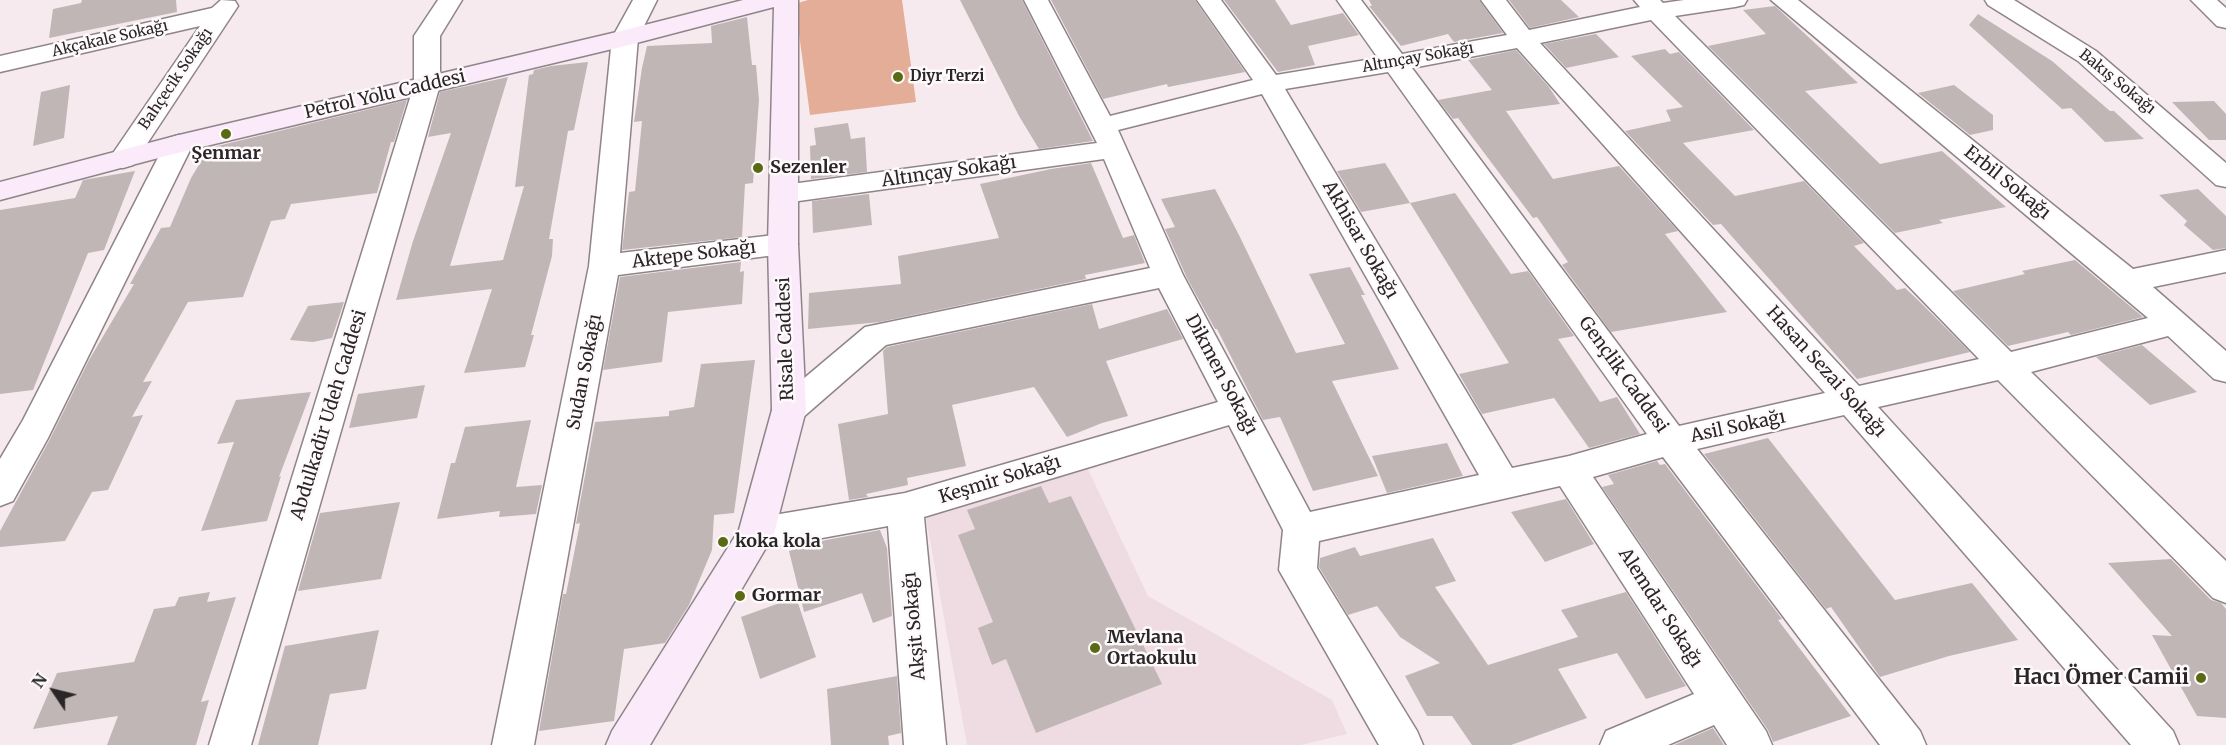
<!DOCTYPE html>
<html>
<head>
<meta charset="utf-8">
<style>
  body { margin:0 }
  #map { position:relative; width:2226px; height:745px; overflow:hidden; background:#f6eaef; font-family:Merriweather,serif }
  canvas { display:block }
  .north { position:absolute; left:24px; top:661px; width:60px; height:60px; -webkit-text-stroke:4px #fefafb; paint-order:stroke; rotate:305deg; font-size:16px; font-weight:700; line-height:24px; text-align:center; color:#2a2627 }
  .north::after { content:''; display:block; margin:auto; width:21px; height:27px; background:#2a2627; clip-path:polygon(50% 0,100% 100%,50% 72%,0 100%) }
</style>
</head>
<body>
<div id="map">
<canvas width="2226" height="745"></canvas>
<div class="north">N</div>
</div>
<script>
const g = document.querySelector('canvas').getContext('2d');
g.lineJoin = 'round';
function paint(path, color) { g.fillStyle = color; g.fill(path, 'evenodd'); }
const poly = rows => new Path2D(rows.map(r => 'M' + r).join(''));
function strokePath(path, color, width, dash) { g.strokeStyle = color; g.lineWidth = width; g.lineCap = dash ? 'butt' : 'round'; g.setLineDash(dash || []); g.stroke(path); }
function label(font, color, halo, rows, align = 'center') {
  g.font = font + ' Merriweather,serif'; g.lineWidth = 5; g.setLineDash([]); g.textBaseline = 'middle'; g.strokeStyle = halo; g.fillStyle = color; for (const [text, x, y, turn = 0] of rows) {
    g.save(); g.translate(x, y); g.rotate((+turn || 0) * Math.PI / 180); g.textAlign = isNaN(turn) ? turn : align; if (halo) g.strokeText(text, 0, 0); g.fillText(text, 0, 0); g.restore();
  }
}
const built = poly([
  [1087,467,1148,596,1332,700,1347,734,1301,745,967,745,926,518]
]);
const green = poly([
  [808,0,902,0,916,102,810,115,795,4]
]);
const building = poly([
  [82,0,176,0,177,12,49,38,53,9,81,3],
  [960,0,1022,0,1093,141,1039,149,1019,116],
  [1051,0,1195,0,1245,72,1168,87,1167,84,1103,99],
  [1224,0,1275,0,1291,25,1343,13,1359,35,1308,46,1315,65,1278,72],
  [1369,0,1479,0,1503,33,1454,42,1448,34,1401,46,1369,6,1372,6],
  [1509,0,1561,0,1579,17,1530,28],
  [1775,6,1858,83,1805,91,1880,164,1942,151,2006,207,1939,220,1943,223,1895,233,1708,46,1766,34,1743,10],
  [1978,14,2052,61,2110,111,2114,111,2144,139,2105,142,2071,108,2062,109,1969,25],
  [747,17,752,65,756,65,759,100,753,183,745,184,742,237,622,250,629,192,635,191,642,121,634,122,642,68,647,46,712,43,711,26],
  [1596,34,1619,57,1566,68,1544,44],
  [1665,49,1670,54,1679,52,1754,130,1683,143,1735,196,1804,181,1864,243,1854,246,1897,290,1905,288,1918,300,1970,352,1857,379,1721,224,1713,225,1625,131,1671,121,1666,110,1683,107,1631,56],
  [1516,50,1549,87,1560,104,1506,111,1553,179,1619,166,1678,231,1665,234,1727,312,1611,332,1562,265,1568,262,1537,217,1533,218,1458,118,1453,119,1438,100,1492,90,1468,60],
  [588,62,574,130,568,131,549,239,553,239,552,256,531,335,534,335,525,367,464,373,492,289,396,300,413,241,451,133,428,137,440,92,508,77,450,266,503,260,524,186,515,187,529,75,533,74,534,70,551,66],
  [70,85,64,138,33,146,41,92],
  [1954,85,1993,115,1993,130,1970,135,1918,93],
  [407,100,394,142,391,142,377,193,291,204,285,219,271,221,243,297,188,302,143,382,152,381,132,417,143,415,108,490,92,492,65,541,0,547,0,531,50,439,89,360,134,284,130,284,161,228,170,227,191,178,209,148],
  [2214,101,2226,114,2226,140,2209,140,2172,102],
  [848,123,851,139,865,137,867,172,811,179,810,146,816,145,814,128],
  [1091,163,1123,238,1134,235,1145,263,1085,275,1086,279,880,322,808,329,809,293,901,284,898,256,999,238,980,184,1051,169],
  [1385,163,1410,203,1361,212,1337,171],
  [135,171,104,250,88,253,33,390,0,394,0,210,75,198,83,180],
  [1215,189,1239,235,1296,353,1345,344,1309,274,1350,267,1365,295,1361,295,1399,369,1332,381,1378,476,1313,491,1280,417,1263,420,1217,329,1215,329,1187,278,1165,229,1175,227,1161,199],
  [2198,189,2226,216,2226,248,2213,250,2184,225,2187,221,2159,195],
  [1455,193,1511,274,1528,271,1574,336,1558,339,1600,402,1617,397,1640,434,1589,448,1554,398,1482,414,1459,374,1509,363,1410,203],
  [869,194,872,225,813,233,812,201],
  [2075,260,2143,317,2071,335,2068,332,2008,346,1953,291,2025,274,2022,271],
  [741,262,740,272,744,271,742,304,668,312,662,362,603,370,620,277],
  [344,302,332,338,313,342,290,340,308,306],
  [1092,304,1099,329,1167,309,1183,339,1106,361,1128,416,1102,423,1067,437,1034,387,952,405,966,466,907,478,908,485,866,494,868,497,849,500,838,424,888,414,883,351,887,347],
  [2142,345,2197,392,2150,405,2096,357],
  [755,360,734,513,714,515,712,550,689,605,665,643,624,649,614,721,539,731,563,594,566,594,580,523,576,524,595,422,669,416,669,411,694,407,701,364],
  [425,385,417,418,349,428,358,394],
  [311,392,279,477,281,476,267,521,201,531,234,442,217,444,236,400],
  [531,420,516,487,542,485,536,514,499,517,500,511,437,519,451,463,455,463,465,427],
  [1768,438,1895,600,1972,583,2018,640,1949,656,1880,677,1831,607,1826,609,1704,454],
  [1447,443,1463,476,1387,493,1372,456],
  [1657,461,1660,465,1665,464,1782,619,1778,620,1851,716,1773,742,1768,730,1602,487,1614,484,1608,475],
  [1041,486,1049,503,1071,496,1162,684,1036,733,1006,659,992,665,978,628,993,622,958,535,975,529,967,510],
  [1566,499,1594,544,1545,562,1511,512],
  [400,502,381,579,298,591,320,513],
  [880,530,887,548,892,616,873,623,862,593,804,612,789,551,826,540],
  [1433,538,1456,581,1435,587,1488,665,1578,637,1561,610,1626,592,1686,686,1646,699,1617,653,1558,669,1587,718,1511,745,1472,745,1452,716,1427,716,1405,676,1440,663,1400,637,1377,606,1348,615,1319,567,1320,558,1355,547,1360,556],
  [2171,559,2211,600,2221,603,2226,609,2226,718,2197,716,2152,635,2172,636,2108,563],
  [210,592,207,602,236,597,201,702,209,700,196,745,107,745,118,716,33,729,57,673,134,662,154,609,175,606,179,597],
  [796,597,816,657,760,679,741,617],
  [379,630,366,689,330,694,318,745,258,745,285,646],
  [897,676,901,733,888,736,889,745,831,745,827,689],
  [1713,728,1724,745,1674,745]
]);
const street = poly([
  [221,0,235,1,238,6,133,165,123,168,113,165,109,159,200,26,0,72,0,56,212,8,221,0],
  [438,0,462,0,440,36,440,85,251,745,209,745,414,85,414,36,438,0],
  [633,0,657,0,638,38,620,253,783,234,794,237,798,244,794,251,783,254,618,275,534,745,492,745,589,266,612,38,633,0],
  [1024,0,1048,0,1110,116,1253,80,1197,0,1221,0,1276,75,1378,58,1337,0,1361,0,1402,54,1507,35,1481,0,1506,0,1529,30,1640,7,1634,0,1660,0,1663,3,1684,0,1747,0,1744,5,1735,7,1675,16,2011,352,2148,318,1771,0,1798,0,2133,269,2226,250,2226,272,2153,287,2226,351,2226,382,2214,379,2168,336,2031,372,2226,561,2226,603,2213,598,1998,380,1878,407,2173,731,2179,745,2131,745,1844,415,1697,449,1920,731,1926,745,1880,745,1663,457,1593,477,1766,731,1772,745,1727,745,1714,725,1668,745,1600,745,1606,731,1694,694,1560,486,1319,541,1317,568,1417,731,1423,745,1379,745,1279,570,1283,530,1229,425,924,517,946,745,904,745,888,526,756,550,743,545,738,534,743,523,756,518,905,493,1218,402,1159,288,886,345,801,419,789,423,777,419,772,410,777,401,865,327,1150,268,1104,159,784,203,774,201,770,194,774,187,784,185,1097,143,1024,0],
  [1651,20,1979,359,1859,386,1540,43,1651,20],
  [1517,48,1825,393,1679,426,1412,68,1517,48],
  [1388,72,1647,434,1569,456,1512,468,1285,89,1388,72],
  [1262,94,1479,475,1310,512,1183,275,1118,130,1262,94],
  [1985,0,2014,0,2096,51,2226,163,2226,187,2216,185,2078,61,1988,5,1985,0],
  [2191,0,2217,0,2226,8,2226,28,2217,26,2191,0],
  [179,135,189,138,193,144,48,438,13,501,0,506,0,459,23,420,165,144,169,138,179,135]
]);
const secondary = poly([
  [743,0,798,0,798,244,806,410,774,534,650,745,606,745,612,731,739,530,772,410,768,244,774,7,625,46,181,152,0,200,0,182,179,135,621,31,743,0]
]);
const markers = [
  [898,77,6,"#5a6a14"],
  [226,134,6,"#5a6a14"],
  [758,168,6,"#5a6a14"],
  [723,542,6,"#5a6a14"],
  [740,596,6,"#5a6a14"],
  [1095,648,6,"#5a6a14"],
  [2201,678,6,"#5a6a14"]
];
const farStreetnames = [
  ["Akçakale Sokağı",110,39,-13],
  ["Altınçay Sokağı",1418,58,-10],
  ["Bahçecik Sokağı",176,79,-56],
  ["Bakış Sokağı",2117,82,39]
];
const farPoinames = [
  ["Diyr Terzi",910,77]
];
const streetNames = [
  ["Petrol Yolu Caddesi",385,95,-13],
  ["Altınçay Sokağı",949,172,-8],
  ["Erbil Sokağı",2007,183,39],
  ["Akhisar Sokağı",1360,240,60],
  ["Aktepe Sokağı",694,255,-7],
  ["Risale Caddesi",786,339,-92],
  ["Sudan Sokağı",585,372,-79],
  ["Hasan Sezai Sokağı",1826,372,48],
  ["Dikmen Sokağı",1221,375,62],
  ["Gençlik Caddesi",1623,375,54],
  ["Abdulkadir Udeh Caddesi",329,415,-73],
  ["Asil Sokağı",1738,427,-12],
  ["Keşmir Sokağı",1000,480,-17],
  ["Alemdar Sokağı",1660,608,57],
  ["Akşit Sokağı",915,626,-95]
];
const poiNames = [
  ["Şenmar",226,154,"center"],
  ["Sezenler",770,168],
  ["koka kola",735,542],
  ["Gormar",752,596],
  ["Mevlana",1107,638],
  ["Ortaokulu",1107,659]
];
const nearPoinames = [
  ["Hacı Ömer Camii",2189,678]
];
paint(built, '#efdce3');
paint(green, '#e4ad97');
paint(building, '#c1b6b6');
strokePath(street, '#8f8589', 3);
strokePath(secondary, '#8f8589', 3);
paint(street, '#fff');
paint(secondary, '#faeafa');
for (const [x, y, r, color] of markers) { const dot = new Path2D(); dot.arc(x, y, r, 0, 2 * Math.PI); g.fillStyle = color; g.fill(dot); strokePath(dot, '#fefafb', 2); }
label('15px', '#2a2627', '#fefafb', farStreetnames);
label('bold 15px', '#2a2627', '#fefafb', farPoinames, 'left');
label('18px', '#2a2627', '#fefafb', streetNames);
label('bold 18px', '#2a2627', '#fefafb', poiNames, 'left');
label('bold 21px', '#2a2627', '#fefafb', nearPoinames, 'right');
</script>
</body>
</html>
